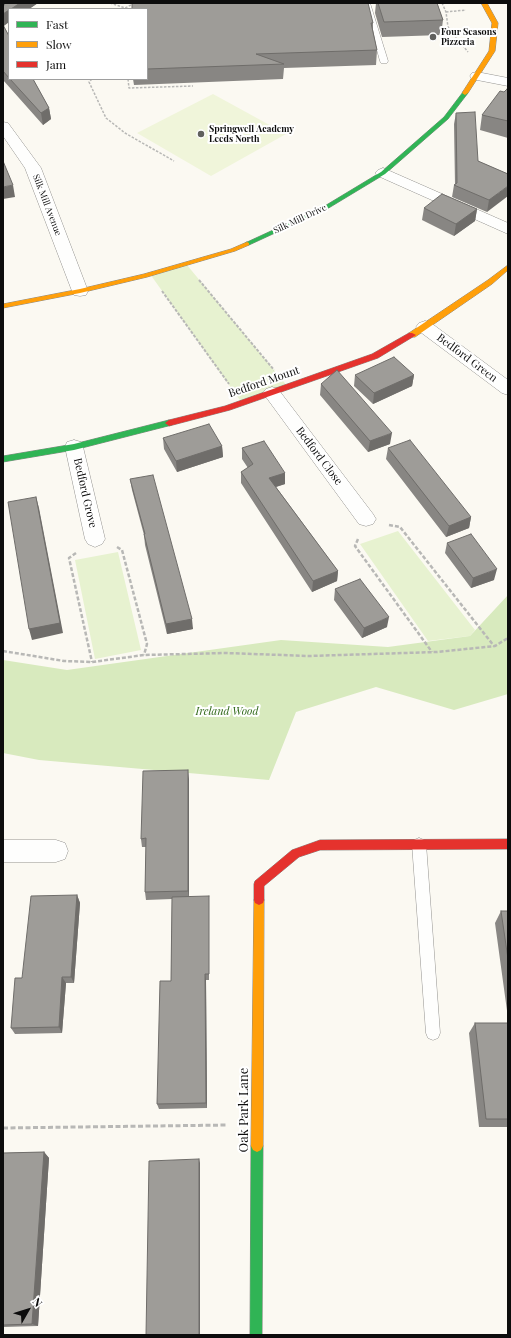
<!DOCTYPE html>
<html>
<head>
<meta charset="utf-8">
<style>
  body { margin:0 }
  #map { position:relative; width:511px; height:1338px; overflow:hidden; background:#fbf9f2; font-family:"Playfair Display",serif }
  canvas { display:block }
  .frame { position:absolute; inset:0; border:4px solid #0d0d0d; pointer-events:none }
  .legend { position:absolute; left:8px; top:8px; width:140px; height:72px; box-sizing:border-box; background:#fff; border:1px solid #9e9e9e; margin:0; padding:5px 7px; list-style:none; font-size:12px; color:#0d0d0d }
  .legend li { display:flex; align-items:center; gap:8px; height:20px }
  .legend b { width:20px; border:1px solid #9e9e9e }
  .north { position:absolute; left:8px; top:1290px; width:40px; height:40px; -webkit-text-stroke:3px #fff; paint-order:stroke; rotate:51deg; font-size:11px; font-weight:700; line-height:16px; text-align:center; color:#0d0d0d }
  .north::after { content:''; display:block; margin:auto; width:14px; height:18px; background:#0d0d0d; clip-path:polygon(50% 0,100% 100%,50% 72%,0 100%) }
</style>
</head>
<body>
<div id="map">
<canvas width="511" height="1338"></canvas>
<div class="frame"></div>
<ul class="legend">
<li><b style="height:5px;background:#30b455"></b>Fast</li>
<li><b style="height:5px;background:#ff9f0a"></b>Slow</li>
<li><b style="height:5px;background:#e5322d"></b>Jam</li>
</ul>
<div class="north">N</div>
</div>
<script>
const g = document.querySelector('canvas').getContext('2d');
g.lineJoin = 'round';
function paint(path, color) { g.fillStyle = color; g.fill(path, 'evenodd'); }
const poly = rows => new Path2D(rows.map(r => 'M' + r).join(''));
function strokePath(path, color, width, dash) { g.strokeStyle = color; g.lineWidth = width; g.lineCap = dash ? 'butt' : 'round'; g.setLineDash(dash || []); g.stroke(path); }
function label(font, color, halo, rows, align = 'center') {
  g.font = font + ' "Playfair Display",serif'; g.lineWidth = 4; g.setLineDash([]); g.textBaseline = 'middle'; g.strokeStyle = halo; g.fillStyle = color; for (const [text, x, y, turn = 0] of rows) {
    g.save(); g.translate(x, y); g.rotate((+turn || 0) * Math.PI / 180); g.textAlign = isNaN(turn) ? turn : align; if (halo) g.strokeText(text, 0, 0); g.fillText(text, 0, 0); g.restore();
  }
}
const green = poly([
  [187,265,288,387,242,403,150,274],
  [398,531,475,630,470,636,428,641,360,544],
  [118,552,141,650,95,659,75,560]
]);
const forest = poly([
  [508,595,508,694,454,710,376,687,296,712,269,780,39,760,3,753,3,660,67,670,281,640,388,647,470,636]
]);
const pitch = poly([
  [213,94,286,134,211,176,137,133]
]);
const pathFar3 = poly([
  [110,3,125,8,133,4],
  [442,3,446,12,448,27,468,52],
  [446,12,466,10],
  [92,79,89,82,106,118,125,133,174,161],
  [128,79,129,88,193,86]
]);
const pathFar2 = poly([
  [199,280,274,370],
  [162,291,229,384]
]);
const pathFar1 = poly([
  [389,525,400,527,494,646],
  [358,539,355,546,432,652],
  [117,547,122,550,147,644,144,655],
  [76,553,69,558,92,662],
  [3,651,64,661,92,662,144,655,226,653,309,656,437,652,495,646,508,638]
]);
const path = poly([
  [3,1128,228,1125]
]);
const lane = poly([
  [364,3,370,3,388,61,387,63,381,63,380,61,364,3],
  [419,838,424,840,426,844,440,1033,438,1038,433,1040,428,1038,426,1033,412,844,414,840,419,838]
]);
const street = poly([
  [477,72,508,78,508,86,472,79,470,76,472,73,477,72],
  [3,122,8,123,41,168,88,291,86,295,80,296,74,295,72,291,25,168,3,136,3,122],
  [383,168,508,223,508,234,378,176,375,173,378,170,383,168],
  [425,321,431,323,508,380,508,395,502,393,419,331,416,327,419,323,425,321],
  [272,387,278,389,373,514,376,519,373,524,366,526,359,524,266,397,263,393,266,389,272,387],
  [74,440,81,442,83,447,105,539,102,544,95,547,88,544,85,539,65,447,67,442,74,440],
  [3,840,56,840,65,843,68,851,65,859,56,862,3,862,3,840]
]);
const fast = poly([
  [463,92,468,93,448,119,385,174,327,209,249,245,245,245,245,243,323,207,381,172,444,117,463,92],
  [169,420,173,423,172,425,74,450,3,462,3,456,74,444,169,420],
  [257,1140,261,1142,263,1146,262,1335,250,1335,251,1146,253,1142,257,1140]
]);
const slow = poly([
  [481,3,487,3,498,23,495,51,468,93,465,95,462,93,489,51,492,23,481,3],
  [247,242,249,243,249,245,235,251,147,277,80,293,3,308,3,304,80,289,144,274,231,249,247,242],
  [508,265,508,270,492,284,415,337,409,337,409,333,488,280,508,265],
  [259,895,263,897,264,900,263,1146,261,1150,257,1152,253,1150,251,1146,254,900,255,897,259,895]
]);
const jam = poly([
  [409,333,412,333,416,335,378,358,230,410,169,426,165,423,169,420,225,406,372,354,409,333],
  [508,839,508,849,320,850,299,857,264,886,264,900,263,903,259,905,255,903,254,900,254,884,255,881,292,850,320,840,508,839]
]);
const wall = poly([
  [5,3,38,3,29,9,9,9,9,22,4,26,9,36,9,79,33,79,49,108,51,119,43,125,3,80,3,7],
  [376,3,437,3,443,20,441,35,382,37,375,13],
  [147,9,373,23,373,30,377,50,376,65,284,68,283,79,134,85,133,79,147,79],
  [508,89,508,138,480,130,482,115],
  [456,113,478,161,508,174,487,212,452,197,454,185,455,185,454,124],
  [424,208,477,209,475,221,454,236,422,220],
  [355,375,414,375,412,386,373,404,354,386],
  [321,384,390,444,368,452,320,395],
  [163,438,222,446,223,457,177,472,164,449],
  [242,448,285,473,285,484,276,487,338,571,337,581,312,592,241,483,241,472,248,468,242,459],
  [388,448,471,517,469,528,446,537,386,459],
  [130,479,193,629,167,634,145,545,144,535,132,490],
  [447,543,494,580,471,588,445,553],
  [335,589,387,627,362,638,334,600],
  [189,779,189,897,209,904,209,980,206,980,207,1108,159,1109,157,1104,171,981,172,899,146,900,145,892,146,847,142,847,141,839],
  [77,895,80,903,74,983,66,983,62,1033,15,1034,11,1028,22,978],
  [501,911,508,911,508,1018,495,923],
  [475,1023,508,1023,508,1127,479,1127,469,1033],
  [44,1152,49,1158,38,1326,3,1327,3,1153]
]);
const shadedWall = poly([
  [20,3,38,3,29,9,11,9],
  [9,10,9,22,3,26,3,14],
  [49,108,51,119,43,125,41,113],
  [13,185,15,197,3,199,3,187],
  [508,186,508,196,487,212,489,200],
  [477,209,475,221,454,236,456,224],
  [414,375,412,386,373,404,374,393],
  [392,433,390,444,368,452,370,441],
  [222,446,223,457,177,472,176,461],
  [285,473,285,484,269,489,269,478],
  [36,497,39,508,63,633,32,640,29,629],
  [471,517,469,528,446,537,449,526],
  [497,569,494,580,471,588,473,578],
  [338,571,337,581,312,592,313,581],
  [389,617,387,627,362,638,364,628],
  [192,619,193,629,167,634,166,624],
  [188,770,189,779,189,899,188,891],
  [77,895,80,903,74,983,71,977],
  [205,974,206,980,207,1108,206,1103],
  [62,977,66,983,62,1033,59,1027],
  [44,1152,49,1158,38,1326,32,1324],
  [199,1159,200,1163,200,1335,199,1335]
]);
const building = poly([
  [5,3,20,3,11,9,9,9,9,10,3,14,3,7,5,3],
  [132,3,368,3,373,23,371,23,377,50,256,54,284,64,147,69,147,9,132,9,132,3],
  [378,3,437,3,443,20,384,22,378,3],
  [3,25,9,36,9,78,3,71,3,25],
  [10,79,33,79,49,108,41,113,10,79],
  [507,89,508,89,508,121,482,115,500,91,504,92,507,89],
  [475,112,478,161,508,174,508,186,489,200,454,185,457,183,456,113,475,112],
  [3,161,13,185,3,187,3,161],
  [442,194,477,209,456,224,424,208,442,194],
  [394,357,414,375,374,393,355,375,394,357],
  [337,370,392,433,370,441,321,384,337,370],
  [209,424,222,446,176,461,163,438,209,424],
  [410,440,471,517,449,526,388,448,410,440],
  [264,441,285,473,269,478,338,571,313,581,241,472,253,464,242,448,264,441],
  [153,475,192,619,166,624,144,534,145,534,130,479,153,475],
  [36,497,60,623,29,629,8,502,36,497],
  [471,534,497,569,473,578,447,543,471,534],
  [360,579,389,617,364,628,335,589,360,579],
  [188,770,188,891,145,892,146,838,141,839,143,771,188,770],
  [77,895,71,977,62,977,59,1027,11,1028,15,978,22,978,31,896,77,895],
  [209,896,209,974,205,974,206,1103,157,1104,160,981,171,981,172,897,209,896],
  [501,911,508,911,508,959,501,911],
  [475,1023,508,1023,508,1119,486,1119,475,1023],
  [44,1152,32,1324,3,1325,3,1153,44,1152],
  [199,1159,199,1335,146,1335,149,1161,199,1159]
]);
const markers = [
  [433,37,4,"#60605d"],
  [201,134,4,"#60605d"]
];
const farPoinames = [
  ["Four Seasons",441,32],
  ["Pizzeria",441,42],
  ["Springwell Academy",209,129],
  ["Leeds North",209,139]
];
const farStreetnames = [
  ["Silk Mill Avenue",47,205,69],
  ["Silk Mill Drive",300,219,-25]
];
const streetNames = [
  ["Bedford Green",467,358,37],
  ["Bedford Mount",264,382,-19],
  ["Bedford Close",319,456,53],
  ["Bedford Grove",85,493,77]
];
const parkNames = [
  ["Ireland Wood",227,712]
];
const nearStreetnames = [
  ["Oak Park Lane",244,1110,-90]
];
paint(green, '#e7f2d0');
paint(forest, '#d8eabe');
paint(pitch, '#f0f5da');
strokePath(lane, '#949390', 1);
strokePath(street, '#949390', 1);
strokePath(fast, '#8b8a87', 1);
strokePath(slow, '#8b8a87', 1);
strokePath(jam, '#8b8a87', 1);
strokePath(pathFar3, '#b8b8b6', 1.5, [2.5, 1.5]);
strokePath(pathFar2, '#b8b8b6', 2, [3, 1.5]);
strokePath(pathFar1, '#b8b8b6', 2.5, [4, 2]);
strokePath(path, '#b8b8b6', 3, [5, 2.5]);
paint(lane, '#fefefd');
paint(street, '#fefefd');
paint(fast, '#30b455');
paint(slow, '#ff9f0a');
paint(jam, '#e5322d');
paint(wall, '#888683');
paint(shadedWall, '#6f6d6a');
paint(building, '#9e9c98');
strokePath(building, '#6f6d6a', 1);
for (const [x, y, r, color] of markers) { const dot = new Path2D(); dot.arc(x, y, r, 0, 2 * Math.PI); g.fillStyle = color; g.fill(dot); strokePath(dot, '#fff', 1.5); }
label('bold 9px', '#0d0d0d', '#fff', farPoinames, 'left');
label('9px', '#0d0d0d', '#fff', farStreetnames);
label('11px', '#0d0d0d', '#fff', streetNames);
label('italic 11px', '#31691a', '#fff', parkNames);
label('13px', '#0d0d0d', '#fff', nearStreetnames);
</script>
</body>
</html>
